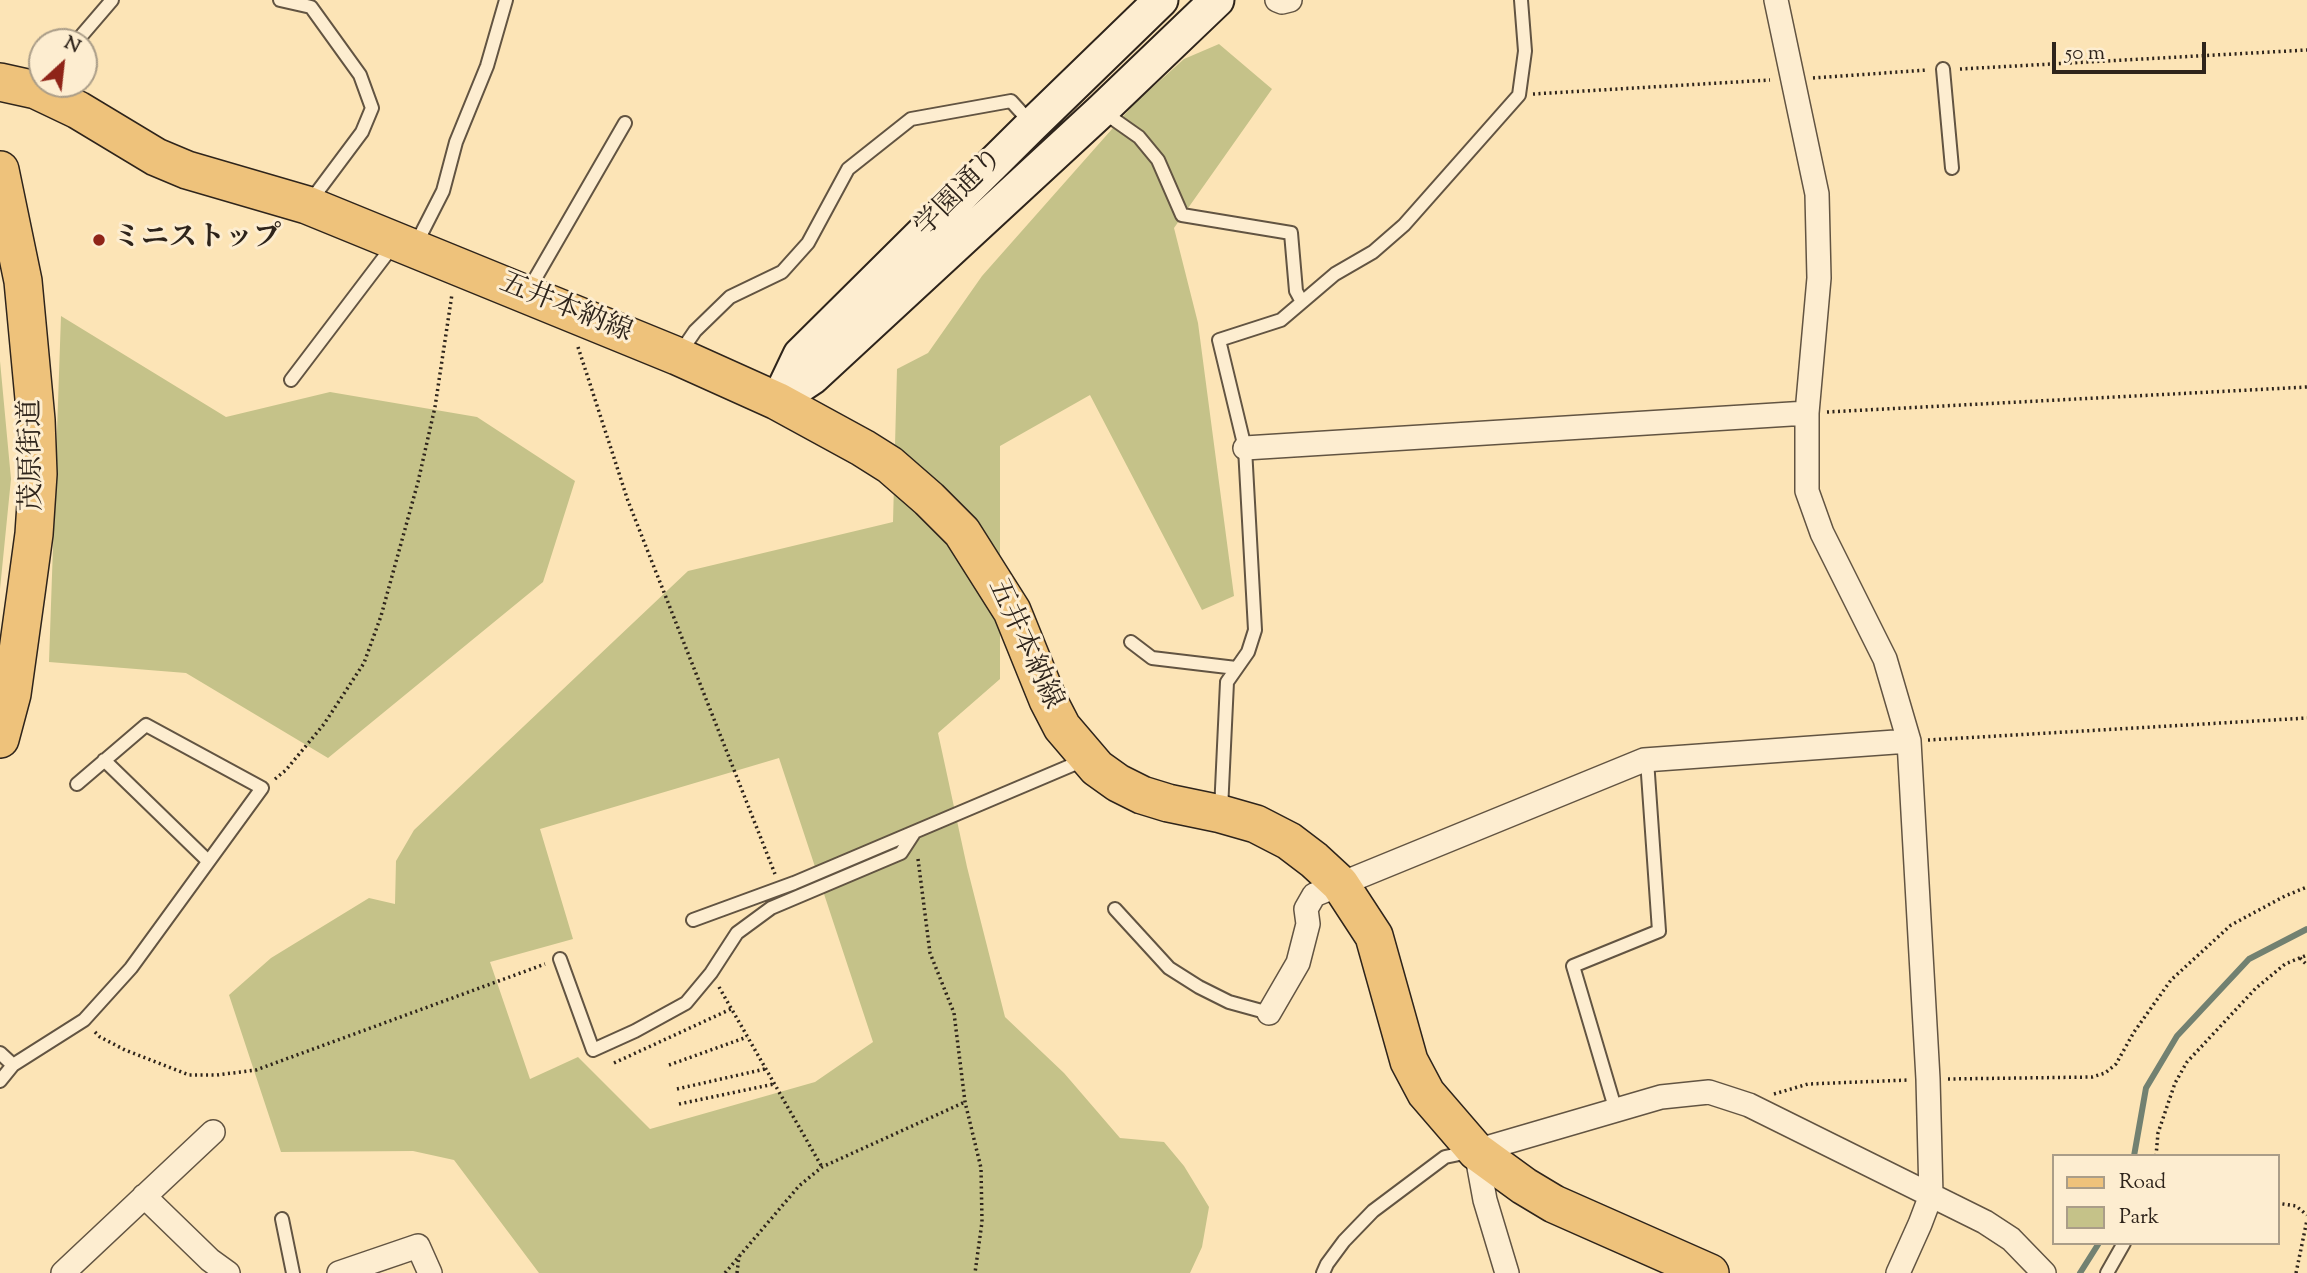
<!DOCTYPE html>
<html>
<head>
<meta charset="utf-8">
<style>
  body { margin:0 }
  #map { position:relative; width:2307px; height:1273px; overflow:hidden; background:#fce4b6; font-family:"Sorts Mill Goudy",serif }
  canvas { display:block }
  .legend { position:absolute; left:2052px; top:1154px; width:228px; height:91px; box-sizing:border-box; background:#fdedd0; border:2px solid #aa9d88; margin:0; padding:9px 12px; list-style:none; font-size:21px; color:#2e241b }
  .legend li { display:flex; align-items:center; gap:14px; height:35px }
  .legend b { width:35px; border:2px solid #aa9d88 }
  .north { position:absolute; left:28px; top:28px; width:70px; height:70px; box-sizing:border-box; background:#fdedd0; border:2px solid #aa9d88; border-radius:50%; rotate:27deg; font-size:19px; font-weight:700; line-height:28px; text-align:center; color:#2e241b }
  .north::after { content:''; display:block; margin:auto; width:24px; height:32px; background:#8f2418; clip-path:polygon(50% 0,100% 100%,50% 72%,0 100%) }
  .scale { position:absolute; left:2052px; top:42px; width:154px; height:32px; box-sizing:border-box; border:4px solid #2e241b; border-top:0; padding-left:9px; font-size:21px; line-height:24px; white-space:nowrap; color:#2e241b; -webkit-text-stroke:5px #fdedd0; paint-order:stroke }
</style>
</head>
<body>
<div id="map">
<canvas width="2307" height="1273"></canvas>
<ul class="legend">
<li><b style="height:9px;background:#eec27b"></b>Road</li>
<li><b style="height:19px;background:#c5c289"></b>Park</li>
</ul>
<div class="north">N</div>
<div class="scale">50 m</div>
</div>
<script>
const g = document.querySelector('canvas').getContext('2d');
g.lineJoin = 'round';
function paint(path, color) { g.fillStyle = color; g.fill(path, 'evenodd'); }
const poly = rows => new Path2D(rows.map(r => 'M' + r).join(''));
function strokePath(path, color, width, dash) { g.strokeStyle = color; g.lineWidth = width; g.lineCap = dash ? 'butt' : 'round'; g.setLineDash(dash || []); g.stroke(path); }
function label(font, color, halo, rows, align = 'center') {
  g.font = font + ' "Sorts Mill Goudy","Noto Serif JP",serif'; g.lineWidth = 6; g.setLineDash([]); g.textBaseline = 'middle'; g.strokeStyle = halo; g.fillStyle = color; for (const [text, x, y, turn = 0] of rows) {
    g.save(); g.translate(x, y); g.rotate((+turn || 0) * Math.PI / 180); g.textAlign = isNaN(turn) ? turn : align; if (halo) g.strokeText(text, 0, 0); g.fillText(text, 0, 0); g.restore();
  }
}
const green = poly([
  [1219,44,1272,89,1174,228,1198,323,1234,596,1202,610,1090,395,1000,446,1000,679,938,733,967,867,1005,1017,1064,1073,1120,1138,1164,1142,1184,1166,1209,1207,1202,1247,1190,1273,539,1273,454,1160,413,1151,281,1152,229,995,271,958,369,898,395,904,396,861,414,830,688,571,893,522,897,369,928,353,982,276,1135,103,1184,59],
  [779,758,873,1042,815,1082,650,1129,578,1057,530,1079,490,962,573,939,540,829],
  [61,316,226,417,330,392,477,417,575,481,543,582,328,758,186,673,49,662],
  [0,361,11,479,0,589]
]);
const stream = poly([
  [2134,1156,2146,1088,2177,1036,2249,959,2307,929],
  [2080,1273,2099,1243]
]);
const path = poly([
  [1960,69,2307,50],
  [1813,78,1927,70],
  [1533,94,1770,80],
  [578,347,628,501,775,874],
  [1827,412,2307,387],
  [1928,740,2307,718],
  [275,779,286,770,324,724,364,663,381,616,418,482,435,407,452,294],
  [918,859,930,953,954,1013,965,1102,981,1168,982,1222,975,1273],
  [2300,958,2307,965],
  [719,987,822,1167],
  [95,1032,100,1037,125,1050,189,1075,217,1075,256,1070,545,964],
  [614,1063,731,1009],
  [669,1065,747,1037],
  [1948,1079,2092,1077,2105,1073,2116,1064,2134,1032,2171,980,2231,925,2285,896,2307,887],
  [677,1089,765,1069],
  [1774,1094,1808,1084,1909,1080],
  [679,1104,774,1084],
  [2156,1156,2158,1133,2175,1083,2187,1062,2256,988,2285,964,2307,955],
  [2277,1203,2296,1206,2307,1215],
  [725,1273,799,1186,822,1167,965,1102],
  [737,1273,739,1256],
  [2296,1273,2307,1220]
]);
const lane = poly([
  [280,0,311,7,360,75,372,108,362,132,309,203],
  [76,42,112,0],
  [1943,69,1952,168],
  [1102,111,1139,137,1158,160,1182,215,1291,233,1296,291,1302,302],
  [415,246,443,191,456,142,487,66,506,0],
  [528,291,625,123],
  [680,353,695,331,730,297,782,272,808,243,848,169,911,119,1011,101,1031,123],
  [291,380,395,243],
  [1131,642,1152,658,1236,668],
  [104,760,208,861],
  [1221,810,1227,682,1248,652,1255,630,1245,448,1219,340,1281,320,1335,274,1373,252,1404,225,1519,95,1525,51,1521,0],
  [1115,909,1169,968,1199,987,1229,1002,1269,1013],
  [693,920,794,883,1084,760],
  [560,959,593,1050,635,1031,686,1003,711,973,737,933,771,908,901,853,914,833],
  [0,1053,13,1065],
  [0,1081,13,1065,84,1020,131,968,262,788,146,725,77,784],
  [1616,1111,1573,966,1659,931,1647,760],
  [282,1219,293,1273],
  [1323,1273,1327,1264,1344,1241,1373,1211,1445,1157,1469,1152],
  [2107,1273,2124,1243]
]);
const street = poly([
  [1277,0,1282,2,1290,0],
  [1776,0,1817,194,1819,278,1807,413,1807,491,1822,533,1885,659,1909,741,1928,1079,1931,1195,1920,1224,1898,1273],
  [1245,448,1807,413],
  [1269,1013,1298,963,1308,924,1306,909,1314,895,1644,760,1909,741],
  [144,1196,210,1260,228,1273],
  [63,1273,213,1132],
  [339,1273,418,1246,430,1273],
  [1507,1273,1485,1200,1476,1151,1661,1097,1709,1092,1749,1105,1985,1222,2011,1239,2044,1273]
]);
const secondary = poly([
  [779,399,800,355,1032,125,1161,0],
  [777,401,813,377,1102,110,1217,0]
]);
const primary = poly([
  [0,82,36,90,78,110,156,157,187,170,307,205,677,356,777,401,863,448,890,465,929,499,962,532,1012,611,1048,700,1062,727,1097,768,1118,783,1142,795,1168,803,1221,814,1256,824,1289,841,1314,860,1340,884,1374,936,1409,1061,1426,1093,1476,1151,1524,1186,1554,1204,1710,1273],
  [0,170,23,281,36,420,38,474,34,534,26,593,12,694,0,739]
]);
const markers = [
  [99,240,7,"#8f2418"]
];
const streetNames = [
  ["学園通り",961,194,-45],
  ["五井本納線",565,310,22],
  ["茂原街道",34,455,-91],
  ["五井本納線",1023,645,65]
];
const poiNames = [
  ["ミニストップ",113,240]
];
paint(green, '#c5c289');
strokePath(stream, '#728171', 6);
strokePath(lane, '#625442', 16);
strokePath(street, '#625442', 26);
strokePath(secondary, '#2e241b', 37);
strokePath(primary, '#2e241b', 40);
strokePath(path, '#2e241b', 3.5, [2, 3.5]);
strokePath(lane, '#fdedd0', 12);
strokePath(street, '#fdedd0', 23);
strokePath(secondary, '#fdedd0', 33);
strokePath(primary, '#eec27b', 37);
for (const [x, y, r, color] of markers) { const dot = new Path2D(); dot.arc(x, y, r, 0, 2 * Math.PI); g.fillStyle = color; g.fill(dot); strokePath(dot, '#fdedd0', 2.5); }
label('28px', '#2e241b', '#fdedd0', streetNames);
label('bold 28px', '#2e241b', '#fdedd0', poiNames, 'left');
</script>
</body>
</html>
